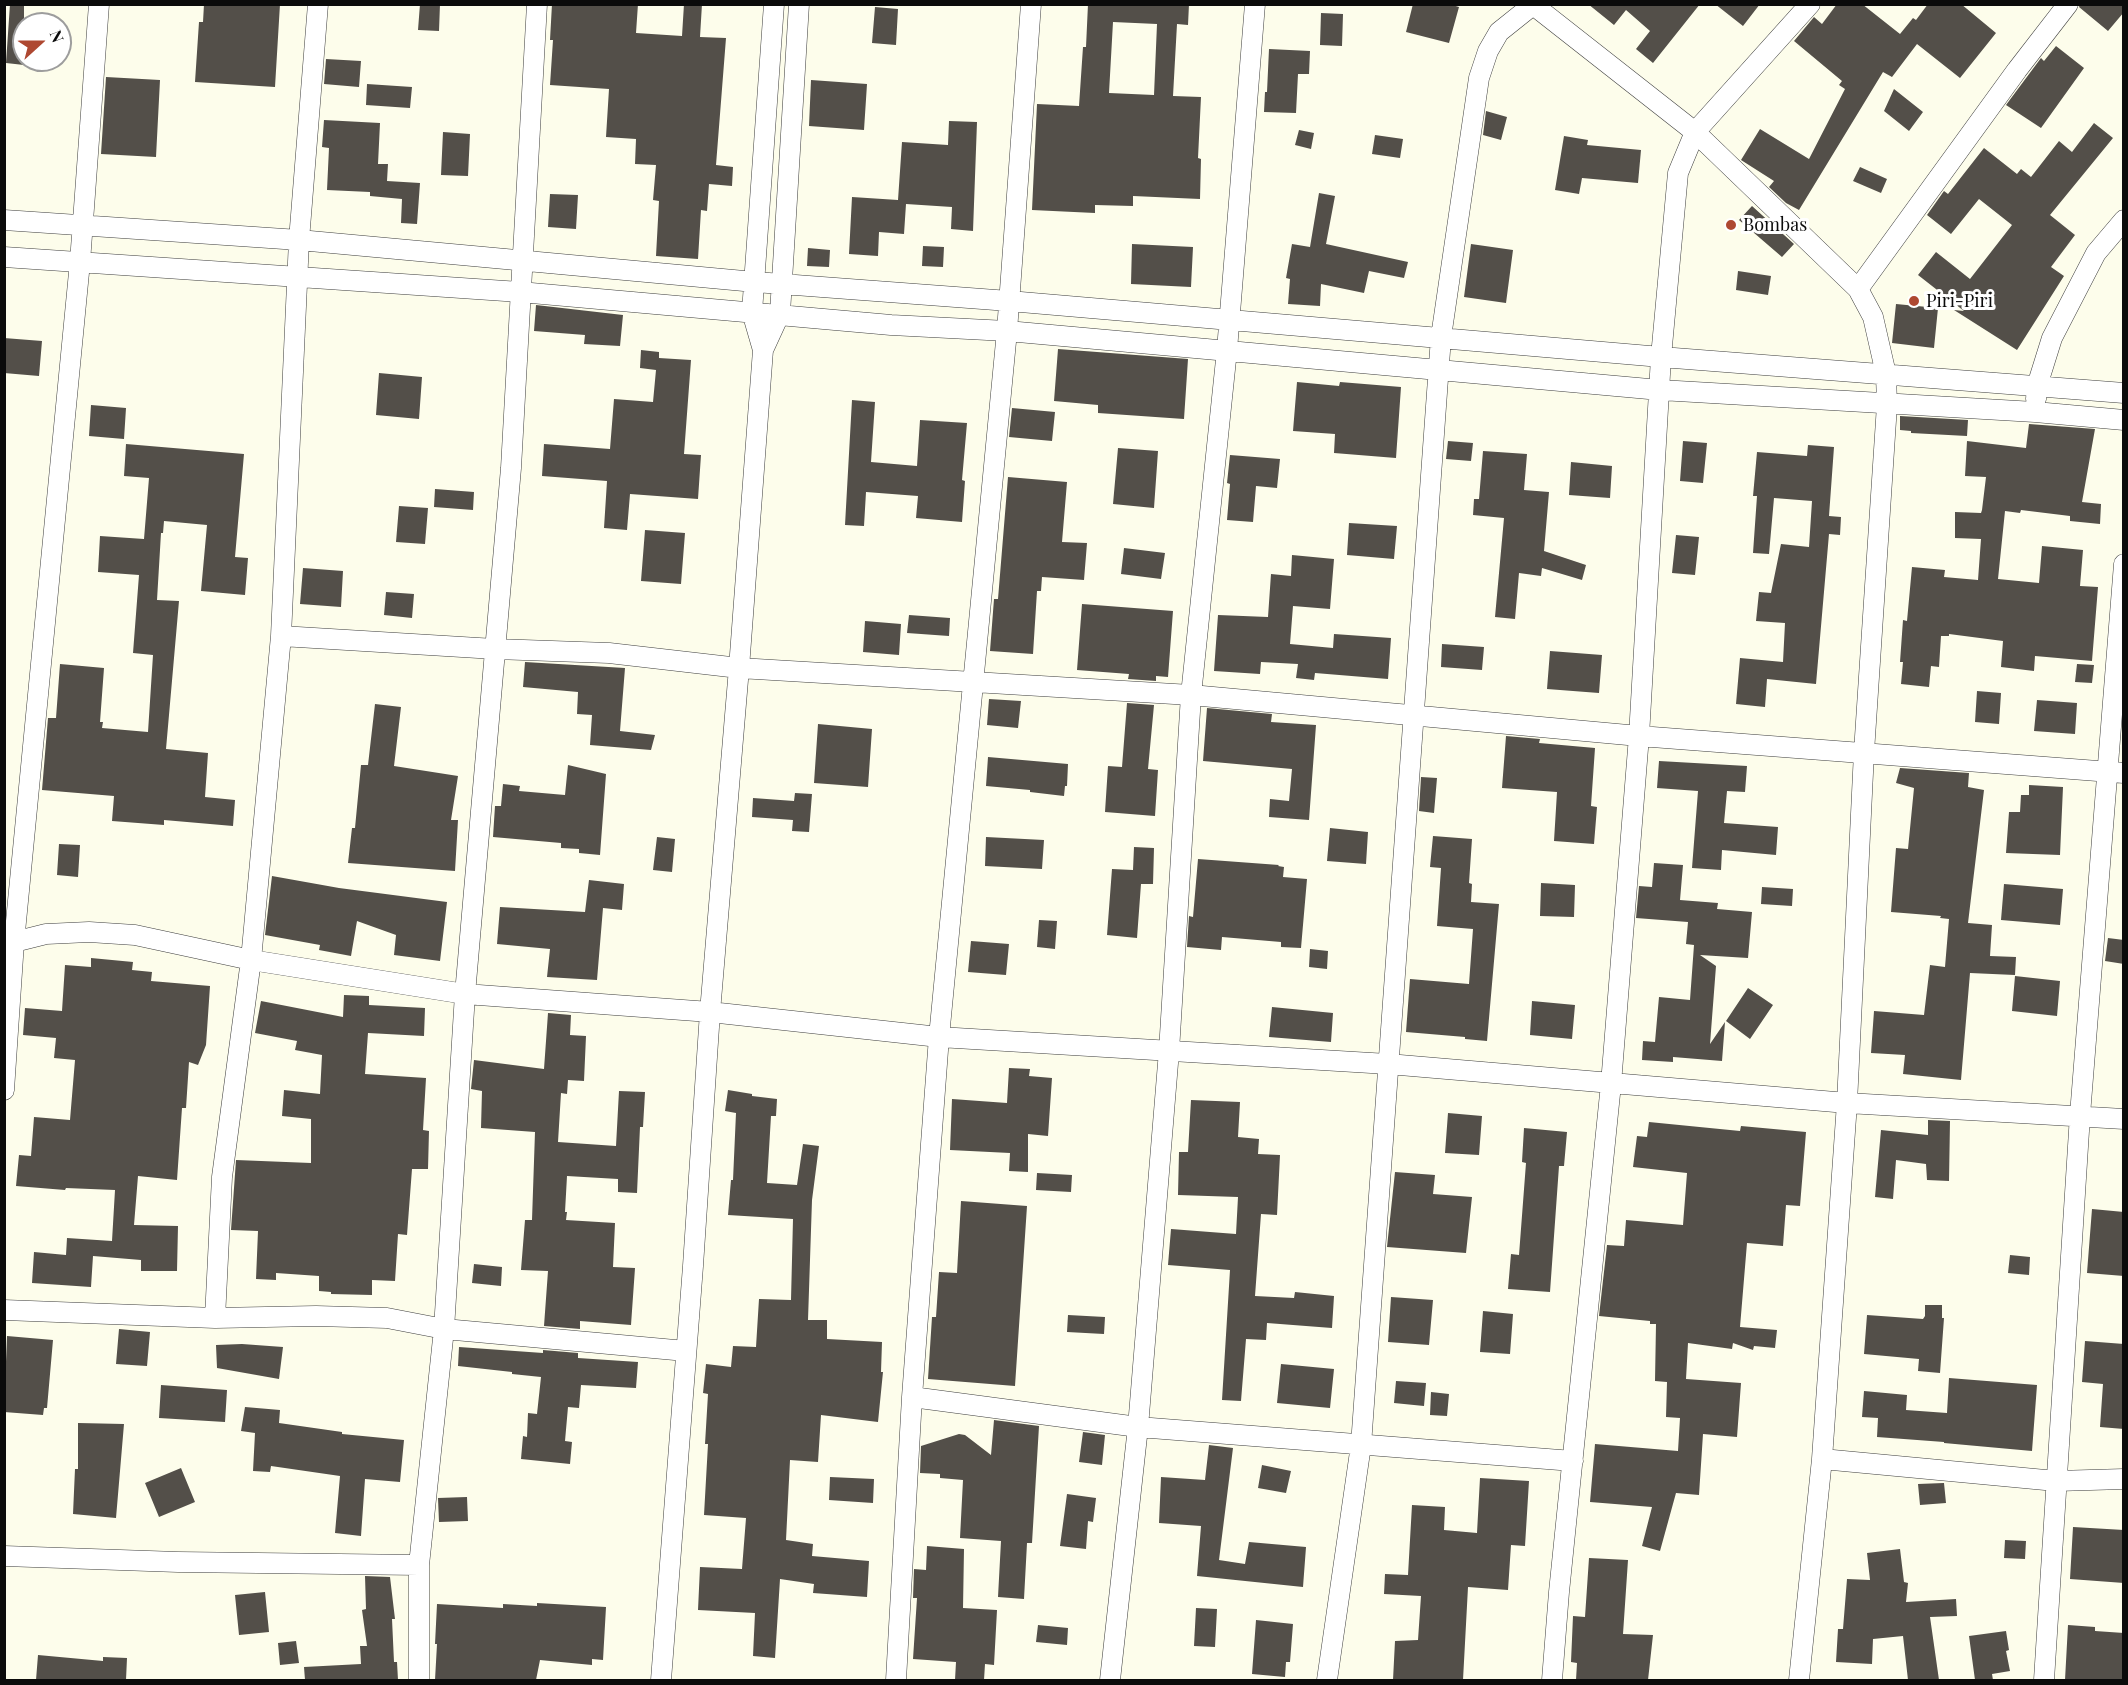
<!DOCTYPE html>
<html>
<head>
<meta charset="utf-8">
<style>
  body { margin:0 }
  #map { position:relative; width:2128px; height:1685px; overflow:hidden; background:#fdfdeb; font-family:"Playfair Display",serif }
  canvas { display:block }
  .frame { position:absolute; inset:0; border:6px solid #0b0b0b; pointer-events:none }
  .north { position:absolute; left:12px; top:12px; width:60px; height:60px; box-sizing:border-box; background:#fff; border:2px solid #9d9d9d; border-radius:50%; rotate:69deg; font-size:16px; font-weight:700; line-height:24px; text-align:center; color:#0b0b0b }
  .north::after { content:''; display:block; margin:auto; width:21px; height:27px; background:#ae4831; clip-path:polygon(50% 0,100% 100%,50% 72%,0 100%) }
</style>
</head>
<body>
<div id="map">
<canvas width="2128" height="1685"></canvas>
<div class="frame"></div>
<div class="north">N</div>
</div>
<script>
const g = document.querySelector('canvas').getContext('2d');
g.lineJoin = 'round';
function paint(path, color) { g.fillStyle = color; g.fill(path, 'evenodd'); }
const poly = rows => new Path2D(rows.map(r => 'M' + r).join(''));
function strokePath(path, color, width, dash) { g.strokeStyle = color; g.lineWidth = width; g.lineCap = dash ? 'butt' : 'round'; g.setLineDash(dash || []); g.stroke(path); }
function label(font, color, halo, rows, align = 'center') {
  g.font = font + ' "Playfair Display",serif'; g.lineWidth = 6; g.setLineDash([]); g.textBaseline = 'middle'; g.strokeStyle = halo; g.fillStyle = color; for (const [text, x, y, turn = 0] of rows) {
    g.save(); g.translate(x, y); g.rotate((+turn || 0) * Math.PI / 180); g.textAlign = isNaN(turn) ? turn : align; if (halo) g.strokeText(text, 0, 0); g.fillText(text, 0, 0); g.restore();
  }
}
const building = poly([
  [10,4,24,4,24,65,6,63],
  [204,4,280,4,275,87,195,82,199,22,203,22],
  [420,4,440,4,439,31,418,30],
  [552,4,638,4,636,33,682,36,684,4,702,4,700,37,726,38,716,165,733,167,732,186,709,184,707,211,701,210,698,259,656,256,659,201,653,200,656,165,635,164,636,139,606,137,609,89,550,85,553,40,550,40],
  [1088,4,1189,4,1188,25,1177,24,1173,96,1201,97,1198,158,1201,159,1200,199,1133,196,1133,206,1095,205,1095,213,1032,210,1037,104,1079,106,1083,47,1086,47],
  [1113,22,1157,24,1154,95,1109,93],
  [1413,4,1449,4,1459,7,1449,43,1406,32],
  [1588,4,1700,4,1653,63,1636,49,1650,31,1626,10,1614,25],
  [1715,4,1760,4,1743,26],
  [1837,4,1862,4,1900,34,1913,18,1916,20,1928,4,1961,4,1996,33,1960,78,1917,44,1892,77,1883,72,1799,210,1786,203,1769,187,1774,181,1741,160,1760,129,1809,159,1845,89,1839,85,1842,81,1794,41,1814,17,1822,24],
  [2080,4,2124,4,2124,12,2108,31,2079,7],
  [875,7,898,9,896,45,872,43],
  [1321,13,1343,14,1342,46,1320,45],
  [2056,46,2084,68,2041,128,2006,105,2041,58,2044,61],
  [1269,49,1310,51,1309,74,1298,74,1296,113,1264,112,1265,92,1267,92],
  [326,59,361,61,359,87,324,84],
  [106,77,160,80,156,157,101,154],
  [811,80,867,84,864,130,809,126],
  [367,84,412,87,410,108,366,105],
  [1894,89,1923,112,1909,131,1884,111],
  [1486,111,1507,117,1501,140,1483,135],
  [324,120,380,123,378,164,388,164,387,181,420,183,417,224,401,223,402,199,370,196,370,192,327,190,329,148,322,147],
  [949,121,977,122,973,231,951,229,952,207,906,204,904,234,879,232,878,256,849,254,852,197,898,200,902,142,948,145],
  [2094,123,2113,138,2050,215,2075,235,2051,267,2064,276,2017,350,1954,310,1964,311,1918,275,1936,252,1970,279,2012,225,1979,199,1951,234,1927,215,1944,191,1948,194,1984,148,2017,174,2021,169,2031,177,2059,141,2072,152],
  [1299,130,1314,133,1311,149,1295,145],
  [443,132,470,134,468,176,441,175],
  [1375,135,1403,139,1400,158,1372,154],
  [1564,136,1588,140,1587,145,1641,150,1638,183,1582,178,1579,194,1555,190],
  [1860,167,1887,179,1881,193,1853,181],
  [1319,193,1335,196,1326,244,1408,262,1404,278,1369,271,1364,293,1321,284,1320,306,1288,304,1290,279,1286,278,1292,244,1310,247],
  [550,194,578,195,576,229,548,227],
  [1752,206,1794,244,1782,257,1739,220],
  [1132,244,1193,247,1191,287,1131,284],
  [1471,244,1513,250,1506,303,1464,297],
  [923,246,944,247,943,267,922,266],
  [808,248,830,250,829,267,807,266],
  [1738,271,1771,276,1768,295,1736,290],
  [1896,304,1938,308,1934,348,1892,343],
  [536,305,623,315,620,346,584,344,585,335,534,331],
  [4,338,42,341,39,376,4,373],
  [1058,349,1188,359,1184,419,1098,413,1098,405,1054,401],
  [641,350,659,352,659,358,691,360,684,454,701,455,698,499,630,494,627,530,604,528,607,481,542,476,544,444,610,449,614,399,653,402,656,370,640,368],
  [379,373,422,377,419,419,376,415],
  [1297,382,1339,386,1340,382,1401,387,1396,458,1334,453,1335,434,1293,431],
  [852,400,875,402,871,462,917,466,920,420,967,423,962,480,965,481,962,522,916,518,918,496,866,492,864,526,845,525],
  [91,405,126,408,124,439,89,436],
  [1012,408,1055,412,1052,441,1009,437],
  [1900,416,1968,420,1967,436,1911,433,1911,431,1900,430],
  [2029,424,2095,429,2082,502,2101,504,2100,524,2070,521,2070,516,2021,510,2020,513,2005,511,1998,579,2039,583,2042,546,2083,550,2080,586,2098,587,2092,661,2035,656,2034,671,2001,667,2003,641,1949,634,1949,636,1941,636,1939,667,1931,666,1929,687,1901,684,1903,662,1900,662,1903,620,1907,621,1912,567,1945,570,1944,577,1978,580,1981,539,1955,538,1955,512,1981,513,1982,510,1986,477,1965,476,1967,441,2026,448],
  [1448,441,1473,443,1471,461,1446,459],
  [1683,441,1707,443,1703,483,1680,481],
  [126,444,244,454,235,557,248,558,245,595,201,591,207,525,164,521,163,533,161,533,157,600,179,601,166,749,208,753,205,797,235,800,233,826,164,820,164,825,112,821,114,796,42,790,48,718,56,718,60,664,104,668,100,722,103,722,102,728,148,732,153,655,133,653,139,575,98,572,100,536,144,539,149,478,124,476],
  [1808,445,1834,447,1829,516,1841,517,1840,535,1829,534,1816,684,1767,679,1765,707,1736,704,1740,658,1783,662,1785,623,1756,621,1759,592,1771,593,1781,544,1809,547,1812,501,1774,498,1769,554,1753,553,1757,496,1753,496,1757,452,1807,456],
  [1118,448,1158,451,1154,508,1113,504],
  [1483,451,1527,454,1524,490,1549,492,1544,551,1586,565,1582,580,1542,568,1541,576,1519,573,1515,619,1495,617,1504,518,1473,515,1474,499,1479,499],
  [1230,455,1280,459,1277,488,1256,486,1253,522,1227,520,1230,484,1227,483],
  [1571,462,1612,466,1610,498,1569,495],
  [1008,477,1067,482,1062,542,1087,543,1084,580,1042,577,1041,591,1037,591,1033,654,990,651,994,599,998,599],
  [435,489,474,492,473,510,434,507],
  [399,506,428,508,425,544,396,542],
  [1349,523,1397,526,1394,559,1347,555],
  [645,530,685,533,681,584,641,581],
  [1676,535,1699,537,1695,575,1672,573],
  [1124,548,1165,553,1161,579,1121,574],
  [1292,555,1334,559,1330,609,1293,606,1290,644,1333,648,1334,634,1391,638,1388,679,1315,673,1314,680,1296,678,1298,664,1261,662,1260,674,1214,671,1218,615,1268,617,1271,574,1291,576],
  [303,568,343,571,341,607,300,604],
  [386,592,414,594,412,618,384,615],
  [1082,604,1173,611,1168,677,1156,676,1156,681,1128,679,1129,674,1077,670],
  [909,615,950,618,949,636,907,633],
  [865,621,901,624,899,655,863,652],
  [1442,644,1484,647,1482,670,1441,667],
  [1550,651,1602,655,1599,693,1547,689],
  [525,662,625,668,620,731,655,735,651,750,590,745,592,715,577,714,578,692,523,687],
  [2077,664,2094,665,2092,683,2075,682],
  [1977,691,2001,693,1999,724,1975,722],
  [989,699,1021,701,1018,728,987,725],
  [2037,700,2077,703,2075,734,2034,731],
  [1127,703,1154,705,1148,769,1158,770,1155,816,1105,812,1108,766,1122,767],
  [375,704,401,707,394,766,458,776,451,820,458,820,455,871,348,863,352,828,355,828,361,765,368,765],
  [1207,708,1272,714,1271,722,1316,725,1309,820,1269,817,1270,799,1289,801,1292,769,1203,761],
  [818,724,872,729,868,787,814,783],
  [1506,736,1540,739,1539,743,1595,748,1591,806,1597,807,1594,844,1554,841,1557,792,1502,788],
  [988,757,1068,764,1067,786,1065,786,1064,796,1030,792,1030,790,986,786],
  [1659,761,1747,766,1745,792,1727,791,1724,823,1778,827,1776,855,1722,850,1721,870,1692,868,1698,791,1657,788],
  [568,765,606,774,600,855,579,853,579,849,561,848,561,843,493,837,495,806,501,806,503,784,520,786,519,791,565,795],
  [1900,768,1969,773,1968,787,1984,790,1968,923,1992,925,1990,956,2016,957,2015,975,1970,973,1961,1080,1903,1074,1905,1055,1871,1053,1874,1011,1924,1015,1930,965,1945,967,1949,919,1940,918,1941,916,1891,912,1896,848,1908,849,1914,788,1896,783],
  [1421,777,1437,778,1434,813,1419,811],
  [2029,785,2063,787,2060,855,2006,853,2009,812,2020,812,2021,795,2029,795],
  [795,793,812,794,809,832,792,831,793,820,752,817,753,798,794,801],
  [1330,828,1368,832,1366,864,1327,861],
  [1433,836,1472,839,1469,883,1472,884,1471,902,1499,904,1487,1041,1465,1039,1465,1037,1406,1032,1410,979,1469,984,1473,929,1437,926,1441,868,1430,867],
  [657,837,675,839,672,872,653,870],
  [986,837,1044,840,1042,869,985,866],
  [59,844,80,845,78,877,57,875],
  [1134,847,1154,848,1153,884,1141,884,1137,938,1107,935,1112,869,1133,870],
  [1198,859,1279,865,1278,866,1284,867,1283,877,1307,879,1301,948,1281,947,1281,942,1222,937,1221,950,1187,947,1189,916,1193,917],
  [1654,863,1683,865,1680,900,1718,903,1717,909,1752,912,1748,958,1700,955,1716,966,1710,1044,1725,1022,1722,1061,1673,1057,1673,1062,1642,1060,1643,1041,1655,1042,1659,997,1690,1000,1694,945,1686,944,1688,922,1636,918,1639,886,1652,887],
  [272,876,339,888,447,902,440,961,394,955,396,935,357,921,351,956,319,950,320,945,265,935],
  [589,880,624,884,622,910,603,908,597,980,547,977,550,949,497,944,500,907,585,912],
  [1541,883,1575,885,1574,917,1540,916],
  [2004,884,2063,889,2060,925,2001,920],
  [1762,887,1793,889,1792,906,1761,904],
  [1039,920,1057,921,1055,949,1037,947],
  [2108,938,2124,940,2124,964,2105,961],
  [971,941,1009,944,1006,975,968,972],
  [1310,949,1328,951,1327,969,1309,967],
  [91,958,133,962,132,970,152,972,151,981,210,986,206,1045,198,1065,189,1062,186,1108,182,1108,177,1180,138,1176,134,1225,178,1226,177,1271,141,1271,141,1260,93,1256,91,1287,32,1283,34,1252,66,1255,67,1238,112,1241,115,1190,66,1188,65,1190,16,1186,19,1155,31,1156,34,1117,70,1120,75,1060,54,1058,56,1038,23,1035,25,1008,62,1011,65,965,91,967],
  [2015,976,2060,981,2057,1016,2012,1011],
  [1748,988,1773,1005,1750,1039,1726,1021],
  [344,995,369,996,369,1005,425,1008,424,1036,368,1033,365,1074,426,1078,423,1130,429,1131,428,1169,412,1169,407,1235,398,1234,395,1281,372,1280,372,1295,331,1294,331,1292,319,1291,319,1276,276,1273,276,1280,256,1279,258,1231,231,1230,236,1160,311,1163,311,1119,282,1116,284,1090,320,1094,322,1055,295,1050,297,1041,255,1033,261,1001,343,1017],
  [1532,1001,1575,1005,1572,1039,1530,1035],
  [1272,1007,1333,1013,1331,1042,1269,1037],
  [548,1013,571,1015,570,1035,586,1036,584,1081,568,1080,567,1094,561,1093,558,1142,616,1146,619,1091,645,1092,643,1127,640,1127,637,1193,618,1192,618,1179,567,1176,565,1212,567,1212,566,1220,615,1223,613,1267,635,1268,631,1325,580,1321,580,1329,544,1326,548,1271,521,1270,525,1220,532,1220,535,1132,481,1128,482,1091,471,1089,474,1060,544,1069],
  [1009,1068,1030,1069,1029,1076,1052,1078,1048,1136,1028,1134,1028,1172,1009,1171,1010,1153,950,1150,952,1099,1007,1103],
  [728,1090,752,1094,752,1096,777,1099,776,1116,771,1116,767,1183,797,1185,803,1144,819,1146,812,1200,808,1320,827,1320,827,1339,882,1342,881,1372,883,1372,878,1422,821,1415,818,1462,790,1460,786,1540,813,1544,812,1556,869,1561,867,1597,813,1593,814,1584,780,1579,775,1658,753,1656,755,1613,698,1610,700,1567,742,1569,746,1518,704,1515,708,1444,705,1444,708,1394,703,1393,706,1364,731,1367,733,1346,756,1347,759,1299,791,1300,793,1219,728,1215,731,1180,733,1180,736,1113,725,1111],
  [1191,1100,1240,1102,1238,1137,1259,1139,1258,1154,1280,1155,1277,1215,1261,1214,1255,1296,1294,1298,1295,1292,1334,1296,1332,1328,1267,1323,1266,1340,1246,1339,1241,1401,1222,1400,1230,1270,1168,1265,1171,1229,1236,1234,1238,1197,1178,1195,1179,1152,1188,1152],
  [1448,1113,1482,1116,1479,1155,1445,1153],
  [1928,1120,1950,1121,1949,1181,1927,1180,1926,1164,1896,1160,1893,1199,1875,1197,1881,1130,1928,1135],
  [1649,1122,1740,1131,1741,1126,1806,1132,1800,1206,1786,1205,1783,1246,1747,1243,1740,1327,1777,1330,1775,1348,1754,1346,1753,1350,1733,1343,1732,1349,1688,1343,1686,1379,1741,1383,1737,1437,1703,1434,1699,1495,1676,1493,1660,1551,1642,1546,1652,1507,1590,1502,1595,1444,1678,1451,1680,1418,1666,1417,1667,1382,1655,1381,1656,1324,1650,1324,1650,1321,1599,1316,1607,1245,1624,1246,1626,1220,1683,1225,1687,1173,1633,1167,1637,1136,1647,1137],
  [1524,1128,1567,1132,1564,1166,1559,1166,1550,1292,1508,1289,1511,1254,1519,1255,1526,1163,1522,1162],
  [1395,1172,1435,1175,1433,1194,1472,1197,1466,1253,1387,1247],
  [1037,1173,1072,1175,1071,1192,1036,1190],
  [961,1201,1027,1206,1015,1386,928,1379,932,1317,936,1317,939,1272,957,1273],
  [2092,1209,2124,1212,2124,1276,2087,1273],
  [2010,1255,2030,1257,2029,1275,2008,1273],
  [474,1264,502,1267,501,1286,472,1283],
  [1391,1297,1433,1300,1429,1345,1388,1342],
  [1925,1305,1942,1305,1942,1318,1944,1318,1940,1373,1918,1371,1919,1359,1864,1354,1867,1315,1923,1319,1925,1316],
  [1483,1311,1513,1314,1510,1354,1480,1352],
  [1068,1315,1105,1317,1104,1334,1067,1332],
  [119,1329,150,1332,147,1366,116,1364],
  [7,1336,53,1340,47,1408,44,1408,43,1415,4,1412],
  [2085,1341,2124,1344,2124,1429,2100,1427,2103,1384,2082,1382],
  [242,1344,283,1347,279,1379,217,1368,216,1345],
  [459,1347,543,1353,543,1350,578,1353,578,1358,638,1362,636,1388,581,1385,579,1408,568,1407,565,1441,572,1442,570,1464,521,1459,523,1436,527,1437,528,1413,537,1414,541,1377,512,1374,512,1372,458,1366],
  [1281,1364,1334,1369,1330,1408,1277,1403],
  [1949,1378,2037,1385,2032,1451,1944,1443,1944,1442,1877,1437,1878,1418,1862,1417,1864,1391,1907,1395,1906,1410,1947,1413],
  [1396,1381,1426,1383,1424,1406,1394,1403],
  [161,1385,227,1390,225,1422,159,1418],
  [1431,1392,1449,1394,1447,1416,1430,1415],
  [245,1407,280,1410,279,1423,342,1432,342,1434,404,1440,400,1482,365,1479,361,1536,335,1533,340,1476,271,1466,270,1472,253,1471,255,1433,241,1431],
  [994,1420,1039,1426,1032,1543,1027,1543,1024,1599,998,1597,1001,1541,960,1538,963,1480,940,1478,940,1474,920,1473,921,1446,959,1434,965,1435,991,1455],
  [78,1423,124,1424,116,1518,73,1514,75,1469,78,1469],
  [1083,1432,1105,1435,1102,1465,1079,1462],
  [1209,1445,1233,1448,1219,1560,1245,1564,1249,1542,1306,1547,1303,1587,1197,1576,1201,1526,1159,1523,1161,1477,1205,1480],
  [1262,1465,1291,1471,1286,1493,1258,1488],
  [181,1468,195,1502,159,1517,145,1483],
  [830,1477,874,1479,873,1503,829,1500],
  [1480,1478,1529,1481,1525,1546,1511,1545,1508,1590,1468,1587,1463,1680,1393,1680,1395,1641,1418,1640,1421,1596,1384,1594,1385,1574,1408,1575,1412,1505,1445,1507,1444,1530,1477,1533],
  [1944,1483,1946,1503,1920,1505,1918,1484],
  [1067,1494,1096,1498,1093,1522,1088,1521,1086,1549,1060,1546],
  [467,1497,468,1521,439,1522,438,1498],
  [2073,1527,2124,1530,2124,1583,2070,1579],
  [2005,1540,2026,1541,2025,1559,2004,1558],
  [927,1546,964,1549,963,1608,997,1610,994,1665,985,1664,984,1680,955,1680,956,1662,913,1659,917,1598,913,1598,914,1569,926,1570],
  [1900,1549,1904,1582,1908,1583,1906,1602,1956,1599,1957,1616,1930,1617,1939,1680,1908,1680,1903,1636,1873,1639,1872,1664,1836,1662,1838,1629,1843,1629,1847,1579,1870,1580,1867,1553],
  [1589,1558,1628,1560,1623,1634,1653,1635,1648,1680,1576,1680,1577,1663,1571,1662,1573,1616,1585,1617],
  [365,1576,390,1577,395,1619,392,1619,394,1662,397,1662,398,1680,305,1680,304,1667,361,1664,360,1646,367,1646,362,1610,366,1609],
  [265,1592,269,1632,239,1635,235,1595],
  [537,1603,606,1607,603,1660,592,1659,592,1665,540,1660,536,1680,435,1680,437,1644,435,1644,437,1604,503,1608,503,1604,537,1606],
  [1196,1608,1217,1609,1215,1647,1194,1646],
  [1256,1620,1293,1624,1290,1662,1286,1662,1285,1677,1252,1674],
  [1038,1625,1068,1628,1067,1645,1036,1642],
  [2068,1625,2095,1627,2095,1631,2124,1633,2124,1680,2065,1680],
  [2006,1631,2009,1650,2006,1651,2010,1671,1992,1674,1993,1680,1975,1680,1969,1636],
  [296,1641,299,1663,280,1665,278,1643],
  [38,1655,103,1661,103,1657,127,1658,126,1680,36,1680]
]);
const street = poly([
  [1532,4,1695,132,1858,289,1873,317,1886,374,1887,405,1864,752,1847,1103,1822,1459,1799,1680],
  [4,220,299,240,755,282,1009,301,1661,357,2124,393],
  [4,257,520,292,891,325,1007,331,1660,390,2035,412,2124,420],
  [1858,289,2017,70,2068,4],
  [763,350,752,312,774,4],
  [2036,399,2037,386,2052,338,2096,253,2124,220],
  [281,636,495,649,609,653,739,668,1191,695,1639,736,2124,773],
  [4,942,14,942,46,934,89,932,135,935,251,960,465,994,710,1012,939,1037,1388,1064,1847,1103,2124,1119],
  [4,1090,14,942,80,262,99,4],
  [4,1310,215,1318,316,1316,387,1318,444,1329,686,1351],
  [215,1318,222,1177,251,960,281,636,299,240,318,4],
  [912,1397,1138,1427,1573,1461],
  [1822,1459,2056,1481,2124,1479],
  [4,1556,178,1562,419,1565],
  [419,1680,419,1565,444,1329,465,994,511,468,537,4],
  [661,1680,693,1266,710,1012,739,668,763,350,780,313,799,4],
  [896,1680,912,1397,939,1037,1007,331,1031,4],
  [1110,1680,1138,1427,1169,1051,1191,695,1227,350,1255,4],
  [1327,1680,1361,1445,1441,337,1479,78,1488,51,1499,32,1534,4],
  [1552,1680,1559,1592,1611,1084,1639,736,1661,357,1678,173,1695,132,1810,4],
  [2044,1680,2080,1115,2124,564]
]);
const markers = [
  [1731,225,6,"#ae4831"],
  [1914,301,6,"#ae4831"]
];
const poiNames = [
  ["Bombas",1743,225],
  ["Piri-Piri",1926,301]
];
paint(building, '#534f49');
strokePath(street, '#3e3e3e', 21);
strokePath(street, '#fff', 20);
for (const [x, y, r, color] of markers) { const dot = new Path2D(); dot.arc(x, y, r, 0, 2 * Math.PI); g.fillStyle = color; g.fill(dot); strokePath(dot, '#fff', 2); }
label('18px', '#0b0b0b', '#fff', poiNames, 'left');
</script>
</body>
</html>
